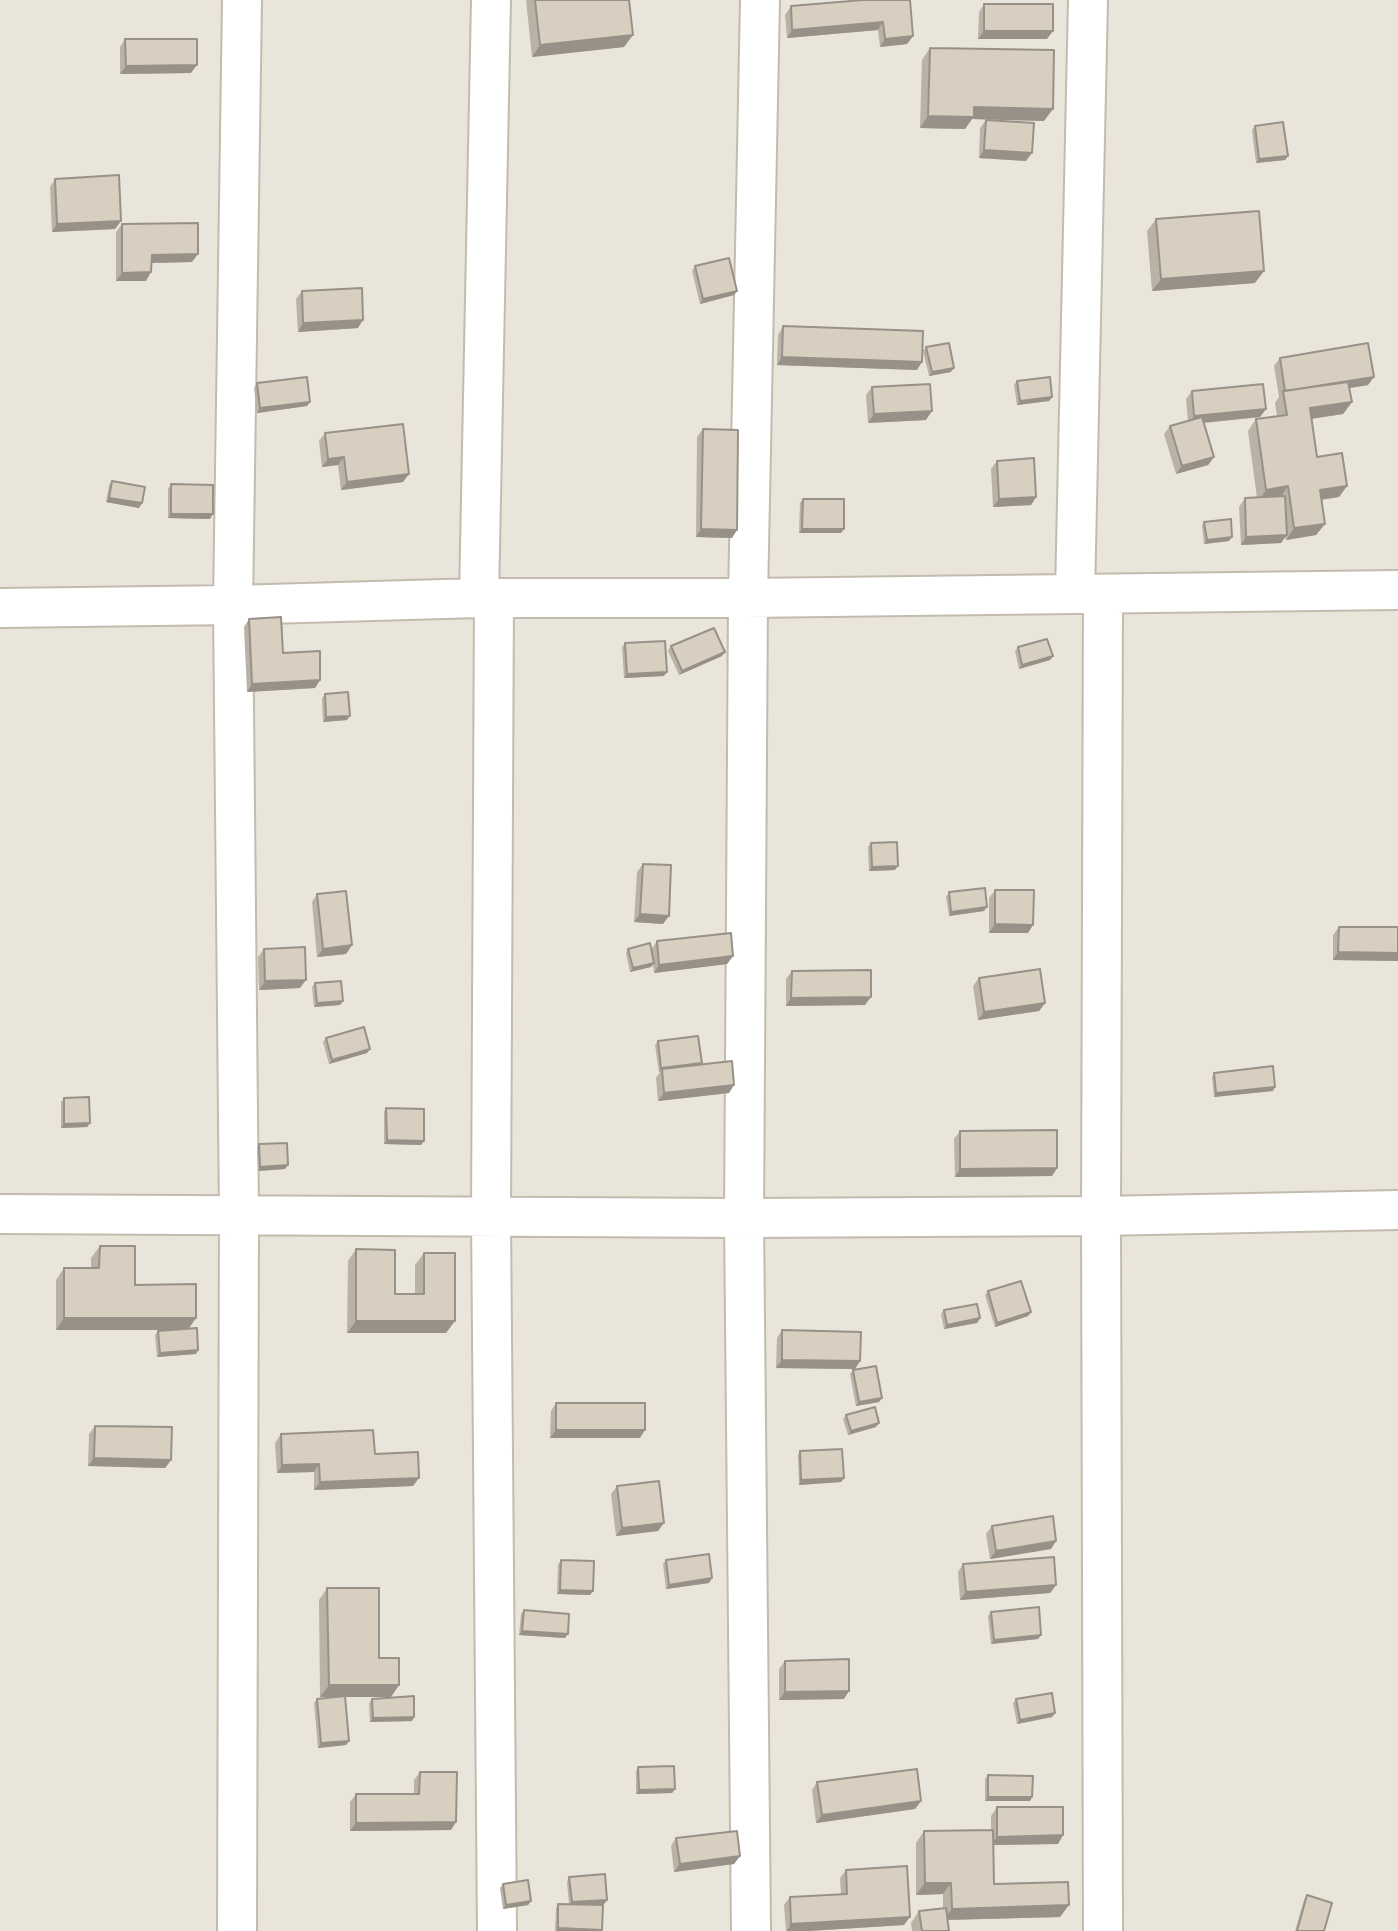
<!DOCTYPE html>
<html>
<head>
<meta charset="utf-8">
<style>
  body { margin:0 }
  canvas { display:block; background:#f6f3ec }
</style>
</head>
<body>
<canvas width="1398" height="1931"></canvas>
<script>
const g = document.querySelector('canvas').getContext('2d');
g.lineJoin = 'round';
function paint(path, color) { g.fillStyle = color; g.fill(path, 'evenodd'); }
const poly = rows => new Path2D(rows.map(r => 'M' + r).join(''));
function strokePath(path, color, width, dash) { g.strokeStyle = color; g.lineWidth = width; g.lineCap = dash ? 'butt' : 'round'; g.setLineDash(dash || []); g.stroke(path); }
const residential = poly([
  [0,0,1398,0,1398,1931,0,1931]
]);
const minor = poly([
  [1075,594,1088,0],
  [1103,594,1101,1216,1103,1931],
  [479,598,491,0],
  [494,598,491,1216,497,1931],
  [0,608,233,605,479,598,748,598,1398,590],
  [0,1214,744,1218,1101,1216,1398,1210],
  [237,1931,239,1217,233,605,242,0],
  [751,1931,744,1218,748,598,760,0]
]);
const wall = poly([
  [526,0,629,0,624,47,532,57],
  [863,0,913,36,907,44,880,47,878,30,787,38,785,15,791,6],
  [984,4,1047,39,978,39,979,12],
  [125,39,191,73,120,74,120,47],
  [930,48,1044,121,972,119,965,129,920,128,922,60],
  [986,120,1026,161,979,158,980,128],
  [1255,126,1285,160,1256,163,1252,130],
  [55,179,121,221,115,229,52,232,50,187],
  [1156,219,1255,283,1152,291,1147,231],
  [122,224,192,262,151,263,146,281,116,281,116,232],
  [695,266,737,291,734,295,700,304,692,271],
  [302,291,358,328,298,332,296,299],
  [783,326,917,370,777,365,778,335],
  [926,347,951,372,929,376,923,351],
  [1280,358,1368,385,1349,388,1352,402,1343,414,1312,419,1317,457,1347,486,1339,497,1321,500,1325,524,1316,535,1286,540,1285,536,1281,543,1241,545,1239,507,1245,498,1257,498,1248,431,1256,419,1277,416,1275,403,1279,397,1274,366],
  [1017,381,1052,397,1049,401,1017,405,1014,385],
  [257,383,307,406,257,413,254,388],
  [872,387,926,420,868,423,866,395],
  [1192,391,1266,409,1260,417,1204,423,1214,457,1208,465,1176,474,1164,434,1170,426,1188,421,1186,399],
  [703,429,732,538,696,537,697,437],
  [325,433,403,482,341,490,338,465,322,467,319,441],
  [997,461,1036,497,1031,505,993,507,991,469],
  [112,481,142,503,139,508,106,502,109,485],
  [171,484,210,519,168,518,168,489],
  [803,499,841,533,799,533,800,503],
  [1204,522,1229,541,1204,544,1202,526],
  [249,619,283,653,320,680,315,688,247,692,244,627],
  [625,643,664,676,624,678,622,647],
  [671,646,722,656,679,675,668,651],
  [1018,647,1053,656,1050,660,1019,669,1015,651],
  [325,694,347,720,323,722,322,698],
  [871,843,895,870,869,871,868,847],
  [643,864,663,924,634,922,637,872],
  [995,890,1028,933,989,933,989,898],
  [949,892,984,911,949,916,946,897],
  [317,894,352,945,346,954,317,957,312,902],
  [1339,927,1398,927,1398,961,1333,960,1333,935],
  [657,941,733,956,727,964,654,973,653,965,651,967,630,972,626,953,628,949,651,950],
  [264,949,300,988,259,990,258,957],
  [792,971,865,1005,786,1006,786,979],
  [979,978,1045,1003,1039,1011,978,1020,973,986],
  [315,983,340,1005,314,1007,312,987],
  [326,1038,367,1053,329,1064,323,1042],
  [658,1041,702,1063,700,1065,729,1093,658,1101,656,1078,660,1072,659,1072,655,1045],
  [1214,1073,1273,1091,1214,1097,1212,1077],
  [64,1098,90,1123,87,1127,61,1128,61,1102],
  [386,1108,424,1141,421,1145,384,1144,384,1112],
  [960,1131,1057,1168,1052,1176,955,1177,954,1139],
  [259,1144,288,1165,285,1169,258,1171,257,1148],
  [100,1246,135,1285,189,1328,198,1350,196,1354,157,1357,155,1335,158,1331,172,1330,56,1330,56,1280,64,1268,91,1268,91,1258],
  [356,1249,395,1294,415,1294,415,1265,424,1253,446,1333,347,1333,348,1261],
  [988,1291,1031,1312,1028,1316,995,1327,985,1295],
  [944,1310,980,1318,977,1323,944,1329,941,1314],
  [782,1330,860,1361,855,1369,776,1368,777,1338],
  [853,1370,882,1398,879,1402,856,1406,850,1374],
  [556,1403,640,1438,550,1438,551,1411],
  [846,1415,876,1427,848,1435,843,1419],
  [95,1426,171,1460,165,1468,88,1466,89,1434],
  [281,1434,375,1454,413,1486,314,1490,314,1472,277,1473,275,1443],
  [800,1451,844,1478,841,1482,799,1485,798,1455],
  [617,1486,658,1531,616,1536,611,1494],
  [992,1526,1056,1541,1051,1549,990,1559,986,1534],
  [561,1560,593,1591,590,1595,557,1594,558,1565],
  [666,1560,712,1578,709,1583,666,1589,663,1564],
  [963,1564,1056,1585,1050,1593,960,1600,958,1572],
  [327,1588,399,1685,391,1697,345,1697,349,1741,346,1745,318,1748,314,1703,317,1699,340,1697,320,1697,319,1600],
  [524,1610,565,1638,519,1635,521,1614],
  [991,1612,1041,1635,1038,1639,991,1644,988,1616],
  [785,1661,844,1699,779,1700,779,1669],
  [372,1699,414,1717,412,1721,370,1722,369,1703],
  [1016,1699,1055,1713,1052,1717,1017,1724,1013,1703],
  [638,1767,675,1789,672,1793,636,1794,636,1771],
  [420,1772,451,1830,350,1831,350,1802,356,1794,414,1794,414,1780],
  [988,1775,1032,1797,1030,1801,985,1801,985,1779],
  [817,1782,921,1801,915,1809,816,1823,812,1790],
  [997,1807,1063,1835,1058,1844,993,1845,994,1884,1060,1917,947,1920,949,1931,912,1931,911,1923,919,1911,943,1908,943,1894,916,1895,916,1843,924,1831,991,1830,991,1816],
  [676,1838,740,1856,734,1864,674,1872,671,1846],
  [846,1870,904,1925,808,1931,786,1931,784,1905,790,1897,841,1894,840,1878],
  [569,1877,607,1900,604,1904,592,1904,602,1930,602,1931,555,1931,556,1908,558,1904,569,1904,567,1882],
  [503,1884,531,1901,528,1905,503,1909,500,1888],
  [1307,1895,1324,1931,1295,1931,1304,1900]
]);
const shadedWall = poly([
  [883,22,878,30,787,38,792,30],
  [984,31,1053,31,1047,39,978,39],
  [633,35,624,47,532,57,540,45],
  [913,36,907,44,880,47,885,39],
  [197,65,191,73,120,74,126,66],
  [974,107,1053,109,1044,121,972,119,965,129,920,128,928,116],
  [984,150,1032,153,1026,161,979,158],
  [1288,156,1285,160,1256,163,1259,159],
  [121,221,115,229,52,232,57,224],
  [198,254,192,262,146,263,152,255],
  [1264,271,1255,283,1152,291,1161,279],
  [151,272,146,281,116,281,122,273],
  [737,291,734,295,700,304,703,299],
  [363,320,358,328,298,332,303,323],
  [782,357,922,362,917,370,777,365],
  [954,368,951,372,929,376,932,372],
  [1374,377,1368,385,1284,399,1285,391],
  [1052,397,1049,401,1017,405,1020,401],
  [310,402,307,406,257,413,260,408],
  [1352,402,1343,414,1302,420,1310,408],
  [1266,409,1260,417,1189,424,1194,416],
  [932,411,926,420,868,423,874,414],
  [344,457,338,465,322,467,328,459],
  [1214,457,1208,465,1176,474,1182,466],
  [409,474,403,482,341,490,347,482],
  [1288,486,1280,498,1258,502,1266,490],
  [1347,486,1339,497,1311,501,1320,490],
  [1036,497,1031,505,993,507,999,499],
  [109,498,142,503,139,508,106,502],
  [171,514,213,514,210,519,168,518],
  [1325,524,1316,535,1286,540,1294,528],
  [701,529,737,530,732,538,696,537],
  [802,529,844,529,841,533,799,533],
  [1287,535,1281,543,1241,545,1246,537],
  [1232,537,1229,541,1204,544,1207,540],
  [725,652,722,656,679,675,682,671],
  [1053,656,1050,660,1019,669,1022,665],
  [667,672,664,676,624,678,627,674],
  [320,680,315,688,247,692,252,684],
  [350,716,347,720,323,722,326,717],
  [898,866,895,870,869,871,872,867],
  [987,907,984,911,949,916,951,912],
  [640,914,669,916,663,924,634,922],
  [995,924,1033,925,1028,933,989,933],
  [352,945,346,954,317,957,323,949],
  [1338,952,1398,953,1398,961,1333,960],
  [733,956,727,964,654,973,659,965],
  [654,963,651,967,630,972,633,968],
  [306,980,300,988,259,990,265,981],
  [871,997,865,1005,786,1006,791,998],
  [343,1001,340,1005,314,1007,317,1003],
  [1045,1003,1039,1011,978,1020,984,1012],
  [370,1049,367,1053,329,1064,332,1060],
  [702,1063,699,1067,662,1069,659,1072,661,1068],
  [734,1085,729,1093,658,1101,664,1093],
  [1275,1087,1273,1091,1214,1097,1216,1093],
  [90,1123,87,1127,61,1128,64,1124],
  [387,1140,424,1141,421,1145,384,1144],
  [288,1165,285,1169,258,1171,260,1167],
  [1057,1168,1052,1176,955,1177,960,1169],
  [1031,1312,1028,1316,995,1327,997,1323],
  [64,1318,196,1318,188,1330,56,1330],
  [980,1318,977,1323,944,1329,947,1325],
  [356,1321,455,1321,446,1333,347,1333],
  [198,1350,196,1354,157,1357,160,1353],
  [782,1360,860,1361,855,1369,776,1368],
  [882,1398,879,1402,856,1406,859,1402],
  [879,1423,876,1427,848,1435,851,1431],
  [556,1430,645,1430,640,1438,550,1438],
  [94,1458,171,1460,165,1468,88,1466],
  [319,1464,314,1472,277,1473,282,1465],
  [419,1478,413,1486,314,1490,320,1482],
  [844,1478,841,1482,799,1485,801,1480],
  [664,1523,658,1531,616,1536,622,1528],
  [1056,1541,1051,1549,990,1559,996,1551],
  [712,1578,709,1583,666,1589,669,1585],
  [1056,1585,1050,1593,960,1600,966,1592],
  [560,1590,593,1591,590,1595,557,1594],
  [522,1631,568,1634,565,1638,519,1635],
  [1041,1635,1038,1639,991,1644,994,1640],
  [329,1685,399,1685,391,1697,320,1697],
  [849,1691,844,1699,779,1700,785,1692],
  [1055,1713,1052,1717,1017,1724,1020,1720],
  [414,1717,412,1721,370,1722,373,1718],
  [349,1741,346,1745,318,1748,321,1743],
  [675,1789,672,1793,636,1794,639,1790],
  [988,1797,1032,1797,1030,1801,985,1801],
  [921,1801,915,1809,816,1823,822,1815],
  [456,1822,451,1830,350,1831,356,1823],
  [1063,1835,1058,1844,991,1845,997,1837],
  [740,1856,734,1864,674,1872,680,1864],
  [925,1883,951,1883,943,1894,916,1895],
  [607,1900,604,1904,569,1906,572,1902],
  [531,1901,528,1905,503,1909,506,1905],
  [1069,1905,1060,1917,943,1920,952,1909],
  [910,1917,904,1925,808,1931,787,1931,791,1924],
  [558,1928,602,1930,602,1931,556,1931]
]);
const building = poly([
  [535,0,629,0,633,35,540,45,535,0],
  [863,0,910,0,913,36,885,39,883,22,792,30,791,6,863,0],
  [984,4,1053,4,1053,31,984,31,984,4],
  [125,39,197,39,197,65,126,66,125,39],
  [930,48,1054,50,1053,109,974,107,974,117,928,116,930,48],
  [986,120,1034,123,1032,153,984,150,986,120],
  [1283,122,1288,156,1259,159,1255,126,1283,122],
  [119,175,121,221,57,224,55,179,119,175],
  [1259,211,1264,271,1161,279,1156,219,1259,211],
  [198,223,198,254,152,255,151,272,122,273,122,224,198,223],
  [729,258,737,291,703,299,695,266,729,258],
  [362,288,363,320,303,323,302,291,362,288],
  [783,326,923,331,922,362,782,357,783,326],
  [949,343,954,368,932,372,926,347,949,343],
  [1368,343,1374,377,1285,391,1280,358,1368,343],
  [307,377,310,402,260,408,257,383,307,377],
  [1050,377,1052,397,1020,401,1017,381,1050,377],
  [1348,382,1352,402,1310,408,1317,457,1342,453,1347,486,1320,490,1325,524,1294,528,1288,486,1266,490,1256,419,1287,415,1283,391,1348,382],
  [930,384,932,411,874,414,872,387,930,384],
  [1263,384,1266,409,1194,416,1192,391,1263,384],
  [1202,417,1214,457,1182,466,1170,426,1202,417],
  [403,424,409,474,347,482,344,457,328,459,325,433,403,424],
  [703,429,738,430,737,530,701,529,703,429],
  [1034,458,1036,497,999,499,997,461,1034,458],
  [112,481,145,487,142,503,109,498,112,481],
  [171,484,213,485,213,514,171,514,171,484],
  [1285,496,1287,535,1246,537,1245,498,1285,496],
  [803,499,844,499,844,529,802,529,803,499],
  [1231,519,1232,537,1207,540,1204,522,1231,519],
  [281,617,283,653,320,651,320,680,252,684,249,619,281,617],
  [714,628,725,652,682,671,671,646,714,628],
  [1047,639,1053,656,1022,665,1018,647,1047,639],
  [665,641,667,672,627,674,625,643,665,641],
  [348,692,350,716,326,717,325,694,348,692],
  [897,842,898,866,872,867,871,843,897,842],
  [643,864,671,865,669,916,640,914,643,864],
  [985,888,987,907,951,912,949,892,985,888],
  [995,890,1034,890,1033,925,995,924,995,890],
  [346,891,352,945,323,949,317,894,346,891],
  [1339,927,1398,927,1398,953,1338,952,1339,927],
  [731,933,733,956,659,965,657,941,731,933],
  [650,943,654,963,633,968,628,949,650,943],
  [305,947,306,980,265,981,264,949,305,947],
  [1040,969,1045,1003,984,1012,979,978,1040,969],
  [871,970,871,997,791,998,792,971,871,970],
  [341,981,343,1001,317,1003,315,983,341,981],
  [364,1027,370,1049,332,1060,326,1038,364,1027],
  [698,1036,702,1063,661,1068,658,1041,698,1036],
  [732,1061,734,1085,664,1093,662,1069,732,1061],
  [1273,1066,1275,1087,1216,1093,1214,1073,1273,1066],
  [89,1097,90,1123,64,1124,64,1098,89,1097],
  [386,1108,424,1109,424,1141,387,1140,386,1108],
  [1057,1130,1057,1168,960,1169,960,1131,1057,1130],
  [287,1143,288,1165,260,1167,259,1144,287,1143],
  [100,1246,135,1246,135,1285,196,1284,196,1318,64,1318,64,1268,99,1268,100,1246],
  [356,1249,395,1250,395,1294,424,1294,424,1253,455,1253,455,1321,356,1321,356,1249],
  [1021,1281,1031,1312,997,1323,988,1291,1021,1281],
  [977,1304,980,1318,947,1325,944,1310,977,1304],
  [197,1328,198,1350,160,1353,158,1331,197,1328],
  [782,1330,861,1332,860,1361,782,1360,782,1330],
  [876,1366,882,1398,859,1402,853,1370,876,1366],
  [556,1403,645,1403,645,1430,556,1430,556,1403],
  [875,1407,879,1423,851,1431,846,1415,875,1407],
  [95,1426,172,1427,171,1460,94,1458,95,1426],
  [373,1430,375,1454,418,1452,419,1478,320,1482,319,1464,282,1465,281,1434,373,1430],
  [842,1449,844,1478,801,1480,800,1451,842,1449],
  [659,1481,664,1523,622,1528,617,1486,659,1481],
  [1053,1516,1056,1541,996,1551,992,1526,1053,1516],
  [709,1554,712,1578,669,1585,666,1560,709,1554],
  [1054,1557,1056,1585,966,1592,963,1564,1054,1557],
  [561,1560,594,1561,593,1591,560,1590,561,1560],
  [327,1588,379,1588,379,1658,399,1658,399,1685,329,1685,327,1588],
  [1039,1607,1041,1635,994,1640,991,1612,1039,1607],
  [524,1610,569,1614,568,1634,522,1631,524,1610],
  [849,1659,849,1691,785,1692,785,1661,849,1659],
  [1052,1693,1055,1713,1020,1720,1016,1699,1052,1693],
  [345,1696,349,1741,321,1743,317,1699,345,1696],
  [414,1696,414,1717,373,1718,372,1699,414,1696],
  [674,1766,675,1789,639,1790,638,1767,674,1766],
  [917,1769,921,1801,822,1815,817,1782,917,1769],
  [420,1772,457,1772,456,1822,356,1823,356,1794,419,1794,420,1772],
  [988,1775,1033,1776,1032,1797,988,1797,988,1775],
  [997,1807,1063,1807,1063,1835,997,1837,997,1807],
  [993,1830,994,1884,1068,1882,1069,1905,952,1909,951,1883,925,1883,924,1831,993,1830],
  [737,1831,740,1856,680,1864,676,1838,737,1831],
  [907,1866,910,1917,791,1924,790,1897,847,1894,846,1870,907,1866],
  [605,1874,607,1900,572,1902,569,1877,605,1874],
  [528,1880,531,1901,506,1905,503,1884,528,1880],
  [1307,1895,1332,1903,1324,1931,1297,1931,1307,1895],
  [558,1904,603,1905,602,1930,558,1928,558,1904],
  [946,1908,949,1931,922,1931,919,1911,946,1908]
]);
paint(residential, '#eae5da');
strokePath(minor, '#c2bbae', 42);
strokePath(minor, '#fff', 38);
paint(wall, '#bab2a6');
paint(shadedWall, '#979187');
paint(building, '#d8cfc1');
strokePath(building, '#979187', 2);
</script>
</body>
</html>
